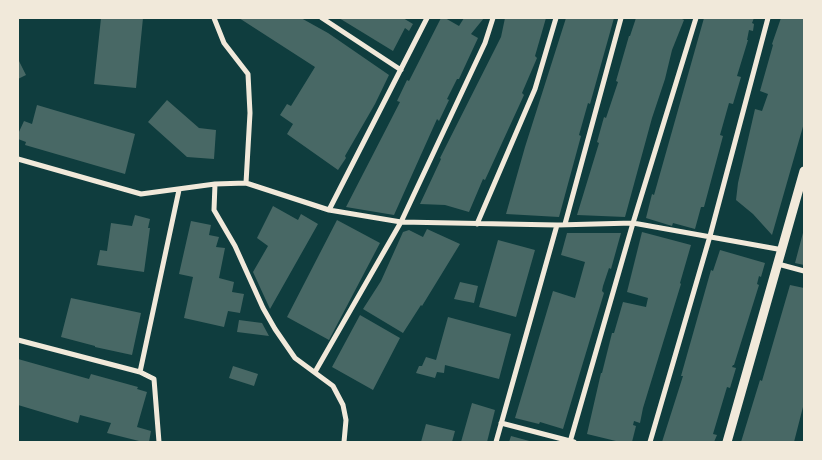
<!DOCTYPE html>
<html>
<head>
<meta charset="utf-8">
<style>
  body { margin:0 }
  #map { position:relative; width:822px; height:460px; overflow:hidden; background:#0f3d3e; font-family:"PT Sans Narrow",sans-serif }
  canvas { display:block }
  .frame { position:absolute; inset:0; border:19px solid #f1e9da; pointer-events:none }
</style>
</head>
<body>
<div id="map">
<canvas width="822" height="460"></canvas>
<div class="frame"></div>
</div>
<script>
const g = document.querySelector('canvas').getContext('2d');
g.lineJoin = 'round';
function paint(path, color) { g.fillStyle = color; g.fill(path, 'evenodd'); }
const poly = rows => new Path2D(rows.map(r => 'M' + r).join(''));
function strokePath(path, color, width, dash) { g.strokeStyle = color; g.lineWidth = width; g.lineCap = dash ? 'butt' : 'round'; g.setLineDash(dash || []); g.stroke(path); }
const building = poly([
  [101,18,143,18,136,88,94,84],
  [239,18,301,18,328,33,389,75,375,104,345,156,346,158,338,170,287,134,293,124,280,115,287,104,291,106,315,67],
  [339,18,403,18,413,24,409,31,405,28,393,51],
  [441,18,445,18,459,26,464,18,484,18,471,34,478,38,459,79,457,79,447,99,449,100,439,121,437,119,394,215,346,207,400,102,397,101,407,80,409,81],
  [505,18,546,18,535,56,537,58,522,93,524,95,485,180,483,179,469,212,445,205,420,204,441,159,440,158,501,37],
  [566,18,614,18,590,104,588,103,579,135,581,136,559,217,506,214,525,147],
  [636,18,682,18,682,19,684,20,672,50,665,79,652,118,625,217,577,215,599,143,597,142,604,117,606,118,618,82,616,81,629,36,630,36],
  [704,18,754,18,752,23,754,24,753,31,749,30,747,40,748,40,737,76,741,77,733,104,729,103,720,135,723,136,704,207,701,207,695,229,673,223,672,226,646,218,652,194,654,195],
  [781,18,804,18,804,123,772,235,753,214,736,200,738,183,755,109,762,111,768,94,760,91,773,45,772,44],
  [18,61,19,61,26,75,18,79],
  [167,100,199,128,216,130,214,159,187,157,148,122],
  [37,105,135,134,125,174,25,145,26,142,18,139,18,134,24,121,32,124],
  [273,206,298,220,301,214,318,224,270,309,253,272,268,246,257,238],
  [135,215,150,219,148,228,150,228,144,272,97,265,100,250,107,251,111,223,132,226],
  [337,220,380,243,329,340,287,317],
  [191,221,211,225,209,235,219,237,216,247,225,248,219,278,234,282,232,292,244,294,240,313,228,311,224,327,184,318,193,277,179,274],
  [427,229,460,244,422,306,421,305,403,333,363,309,381,281,403,232,409,230,423,237],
  [804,229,804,265,795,263],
  [642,232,691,245,680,283,681,284,643,408,640,423,634,421,633,425,636,426,632,442,620,442,587,434,601,373,602,373,612,333,614,333,623,302,646,307,648,298,627,292],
  [567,233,621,233,611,269,609,268,603,286,602,291,604,293,563,429,540,422,539,424,515,418,553,291,575,298,585,262,561,255],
  [498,240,535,250,516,317,479,307],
  [720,250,765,263,761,277,759,276,757,284,759,285,734,365,733,365,732,367,736,368,730,388,727,387,713,434,717,435,714,442,662,442,683,376,681,376,711,270,713,271],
  [460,282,478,286,474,303,454,299],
  [790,285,804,288,804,403,794,442,741,442,760,380,762,381],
  [71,298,141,313,132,355,95,347,95,346,61,337],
  [360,315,400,338,373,390,332,367],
  [448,317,511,334,499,379,445,365,444,373,437,372,435,378,416,373,419,366,422,366,426,357,436,360],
  [239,320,262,323,269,336,237,332],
  [18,359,89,379,91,374,138,387,137,389,147,392,137,427,151,431,149,442,143,442,107,433,111,423,80,415,78,423,18,405],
  [233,366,258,374,254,386,229,378],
  [472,403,495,410,487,442,461,442],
  [426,424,455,431,452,442,421,442],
  [511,436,533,442,509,442]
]);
const minor = poly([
  [214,18,224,43,248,74,250,113,246,183],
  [322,18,401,70],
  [18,159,141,194,215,184,246,183,329,210,401,222,557,225,633,223,783,250],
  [215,184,214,210,235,246,263,308,275,329,295,358,333,386,343,405,346,420,344,442],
  [329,210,427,18],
  [477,224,535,89,556,18],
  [565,224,621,18],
  [778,264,804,271],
  [18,340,140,372,154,379,159,442],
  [140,372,179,190],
  [315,372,401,222,485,43,493,18],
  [501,423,574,442],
  [496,442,557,225],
  [570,442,633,223,696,18],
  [650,442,710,236,768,18]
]);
const tertiary = poly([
  [727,442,804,171]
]);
paint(building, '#486865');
strokePath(minor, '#f1e9da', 5);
strokePath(tertiary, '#f1e9da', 9);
</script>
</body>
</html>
